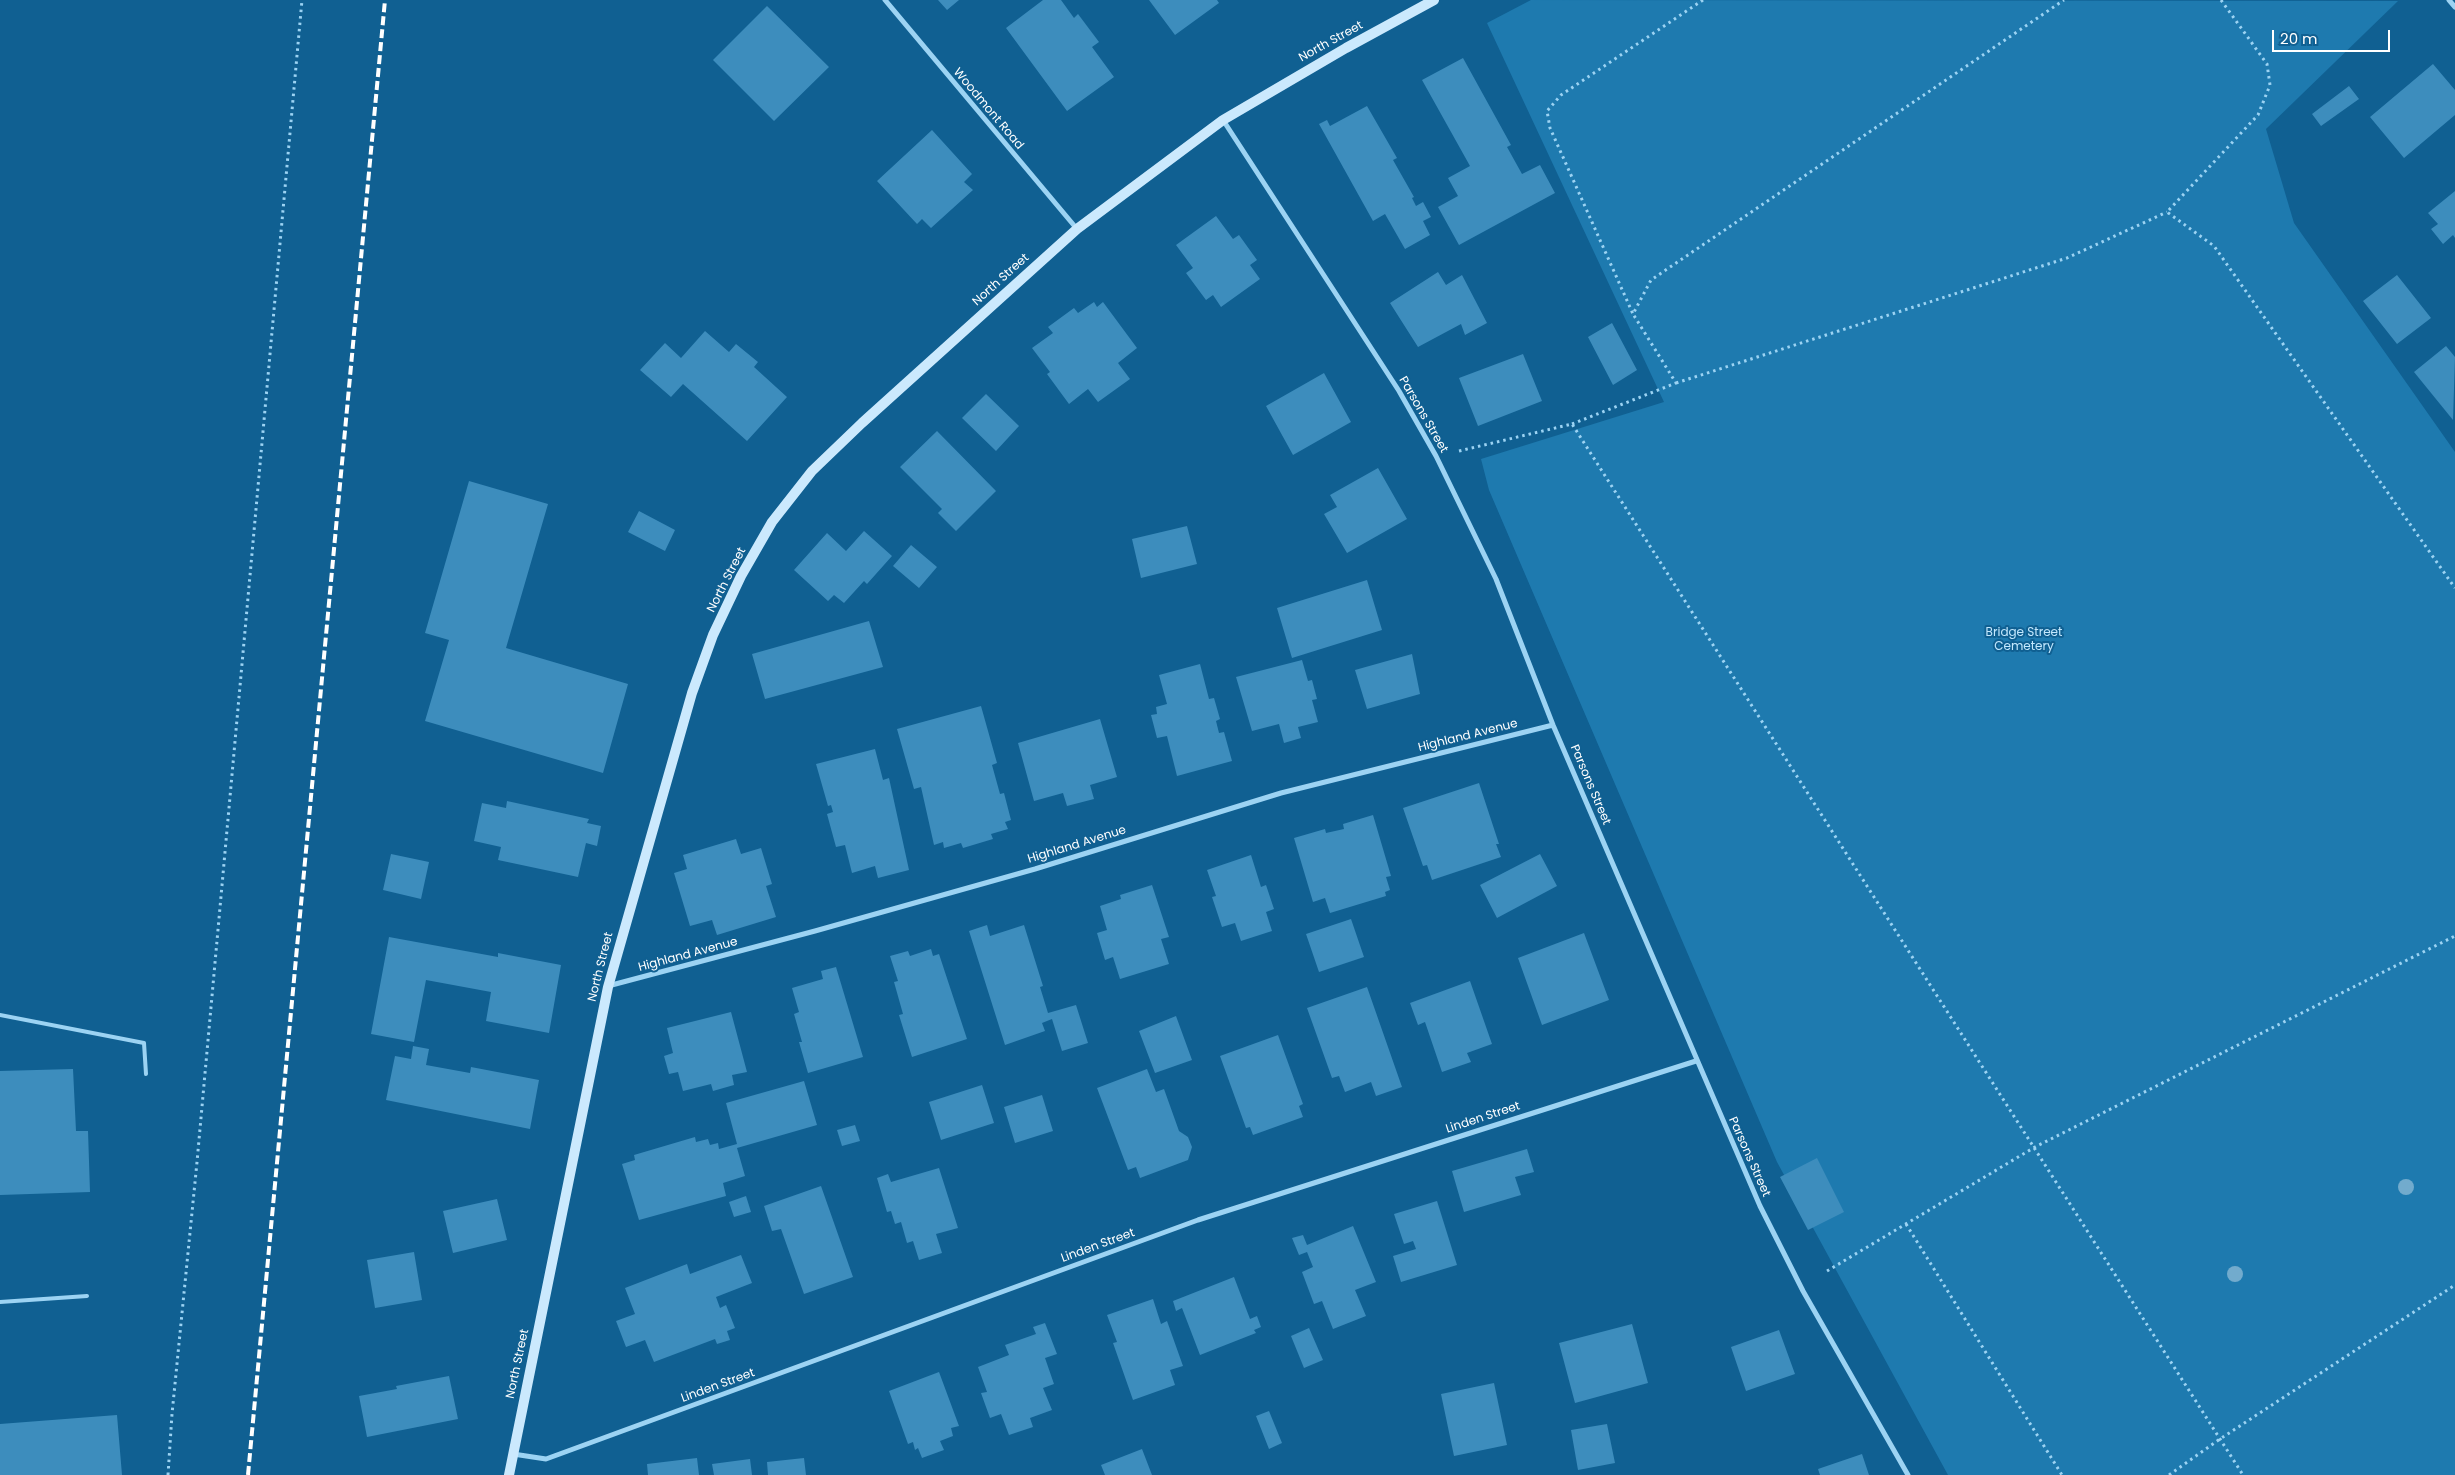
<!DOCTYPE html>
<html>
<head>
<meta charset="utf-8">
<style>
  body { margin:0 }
  #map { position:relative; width:2455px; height:1475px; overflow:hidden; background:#106092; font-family:Poppins,sans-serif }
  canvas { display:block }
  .scale { position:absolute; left:2272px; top:30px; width:118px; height:22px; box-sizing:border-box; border:2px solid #fff; border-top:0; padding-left:6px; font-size:15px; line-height:18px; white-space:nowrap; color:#fff; -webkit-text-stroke:4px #106092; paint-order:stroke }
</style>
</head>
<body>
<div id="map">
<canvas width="2455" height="1475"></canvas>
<div class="scale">20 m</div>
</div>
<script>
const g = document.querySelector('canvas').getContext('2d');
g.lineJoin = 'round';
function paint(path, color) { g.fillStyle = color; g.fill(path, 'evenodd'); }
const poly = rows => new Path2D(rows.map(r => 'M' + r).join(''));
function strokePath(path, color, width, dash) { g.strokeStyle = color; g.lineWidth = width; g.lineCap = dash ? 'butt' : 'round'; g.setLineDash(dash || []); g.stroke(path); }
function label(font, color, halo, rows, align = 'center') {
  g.font = font + ' Poppins,sans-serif'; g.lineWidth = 4; g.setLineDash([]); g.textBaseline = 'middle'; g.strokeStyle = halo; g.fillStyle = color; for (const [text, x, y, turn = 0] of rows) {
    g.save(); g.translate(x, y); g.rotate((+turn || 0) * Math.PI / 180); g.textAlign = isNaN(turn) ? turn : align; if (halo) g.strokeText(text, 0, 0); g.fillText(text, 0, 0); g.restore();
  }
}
const green = poly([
  [1531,0,2398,1,2266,129,2294,223,2455,452,2455,1475,1948,1475,1777,1162,1489,490,1481,459,1664,402,1487,23]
]);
const building = poly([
  [938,0,959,0,947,10],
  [1043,0,1061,0,1074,18,1078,14,1099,42,1092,47,1114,77,1067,111,1006,28],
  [1149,0,1217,0,1219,3,1175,35],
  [767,6,829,67,774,121,713,60],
  [1463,58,1511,145,1507,147,1522,174,1540,165,1555,193,1459,245,1438,207,1458,196,1448,178,1470,166,1422,80],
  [2433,64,2455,90,2455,115,2404,158,2370,117],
  [2349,86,2359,99,2321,126,2312,114],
  [1367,106,1397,158,1393,160,1414,197,1412,198,1416,206,1423,202,1431,217,1423,221,1430,235,1405,249,1385,214,1373,221,1319,124,1327,120,1330,126],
  [932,130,972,174,964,182,973,190,931,228,922,219,917,224,877,181],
  [2455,191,2455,238,2453,235,2443,244,2431,229,2438,224,2428,213],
  [1216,216,1233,239,1239,235,1257,260,1250,265,1260,279,1221,307,1213,295,1206,300,1186,273,1193,268,1176,245],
  [1438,272,1446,285,1462,275,1487,323,1465,335,1461,324,1418,347,1390,303],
  [2397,275,2431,318,2397,344,2363,301],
  [1094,302,1097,307,1103,302,1137,348,1118,363,1130,379,1098,402,1088,389,1069,404,1047,374,1050,372,1032,348,1053,333,1048,327,1074,308,1078,313],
  [1612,323,1637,370,1613,385,1588,337],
  [705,331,729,352,736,344,758,362,754,367,787,397,747,441,683,384,671,397,640,370,665,343,681,358],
  [2446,346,2455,357,2453,420,2414,372],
  [1523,354,1542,401,1478,426,1459,378],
  [1324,373,1351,422,1293,455,1266,406],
  [986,394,1019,426,996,451,962,418],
  [937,431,996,491,956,531,938,513,942,509,900,467],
  [1378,468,1407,519,1347,553,1324,514,1337,507,1330,495],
  [469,481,548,504,506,648,628,684,603,773,425,721,449,640,425,633],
  [639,511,675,530,665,551,628,532],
  [1187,526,1197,564,1141,578,1132,539],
  [864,531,892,556,867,584,864,581,844,603,834,595,828,601,794,570,827,533,846,551],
  [911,545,937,567,919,588,893,566],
  [1367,580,1382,630,1292,658,1277,608],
  [869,621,883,667,765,699,752,654],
  [1412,654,1420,694,1367,709,1355,670],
  [1302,660,1308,681,1312,680,1317,699,1312,700,1318,722,1298,727,1301,738,1284,743,1279,724,1252,731,1236,677],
  [1200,664,1209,699,1214,698,1220,719,1216,721,1219,733,1224,732,1232,761,1177,776,1167,736,1157,738,1151,715,1157,714,1156,707,1167,704,1159,675],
  [981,706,997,763,992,765,1000,794,1004,793,1011,820,1005,822,1008,829,991,834,993,839,963,848,961,843,944,848,943,842,934,845,921,787,914,789,897,729],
  [1100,719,1117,777,1090,785,1094,799,1067,806,1063,793,1034,801,1018,743],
  [875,749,883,780,889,778,909,870,878,878,875,866,852,873,845,845,836,847,827,814,833,812,831,805,828,806,816,764],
  [1479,783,1499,844,1496,844,1501,857,1432,880,1427,865,1423,866,1403,808],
  [507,801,589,819,587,823,601,826,597,846,586,843,578,877,498,860,501,847,474,841,482,803,506,808],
  [1373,815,1391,876,1386,877,1390,890,1385,892,1386,896,1330,913,1325,898,1313,902,1294,838,1325,829,1326,833,1344,829,1343,824],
  [736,839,741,854,761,848,772,884,766,886,776,917,717,935,712,920,690,926,674,873,687,869,683,855],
  [391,854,429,862,421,899,383,890],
  [1540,854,1557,886,1497,918,1480,885],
  [1251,855,1261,887,1266,885,1274,909,1266,912,1272,931,1241,941,1235,923,1222,927,1212,897,1216,896,1207,870],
  [1152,885,1169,937,1161,939,1169,964,1120,979,1113,957,1105,960,1097,933,1107,930,1100,906,1121,899,1120,895],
  [1351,919,1364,957,1319,972,1306,934],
  [987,925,990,936,1024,925,1043,986,1040,987,1048,1013,1076,1005,1088,1043,1062,1051,1052,1019,1042,1023,1045,1031,1005,1045,969,931],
  [1584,933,1609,1000,1542,1025,1518,958],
  [389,937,498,957,498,953,561,965,549,1033,486,1021,491,992,426,980,414,1042,371,1034],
  [931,949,933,956,939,954,967,1039,912,1057,899,1015,903,1014,894,982,898,981,890,956,908,951,910,956],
  [836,967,863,1057,808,1073,799,1042,802,1042,794,1014,799,1012,792,988,823,979,821,971],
  [1470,981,1492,1044,1467,1053,1471,1062,1442,1072,1425,1022,1418,1025,1410,1003],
  [1367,987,1402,1087,1376,1096,1371,1082,1345,1092,1339,1076,1332,1078,1307,1008],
  [731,1012,747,1072,732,1075,734,1085,713,1091,711,1084,683,1091,678,1072,669,1074,664,1056,673,1053,667,1028],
  [1176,1016,1192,1060,1155,1073,1139,1031],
  [1278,1035,1303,1104,1299,1106,1303,1117,1253,1135,1250,1127,1246,1128,1220,1056],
  [413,1046,429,1049,426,1065,470,1073,471,1067,539,1080,530,1129,386,1100,395,1056,411,1059],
  [73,1069,76,1131,88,1131,90,1192,0,1195,0,1071],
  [1147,1069,1156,1092,1164,1089,1179,1131,1188,1137,1192,1147,1188,1160,1140,1178,1136,1167,1128,1170,1097,1088],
  [804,1081,817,1125,737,1148,745,1176,723,1183,726,1196,639,1220,622,1164,635,1160,634,1155,695,1137,696,1142,708,1139,710,1145,718,1143,719,1149,737,1144,726,1103],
  [982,1085,994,1123,941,1140,929,1102],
  [1042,1095,1053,1131,1015,1143,1004,1107],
  [855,1125,860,1141,842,1146,837,1130],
  [1527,1149,1534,1172,1515,1177,1521,1195,1464,1212,1452,1171],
  [1817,1158,1844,1212,1808,1230,1780,1177],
  [939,1168,958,1228,936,1234,942,1253,919,1260,913,1241,907,1243,901,1222,895,1224,891,1211,887,1212,877,1178,888,1174,891,1182],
  [821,1186,853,1277,804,1294,781,1229,772,1231,764,1206],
  [746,1196,751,1212,734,1217,729,1202],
  [497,1199,507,1240,453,1253,443,1211],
  [1437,1201,1457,1265,1401,1282,1393,1256,1416,1249,1413,1241,1404,1244,1394,1214],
  [1353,1226,1376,1282,1355,1290,1366,1316,1333,1329,1322,1301,1314,1304,1302,1272,1313,1267,1307,1252,1299,1255,1292,1238,1303,1235,1307,1245],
  [414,1252,422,1300,375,1308,367,1260],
  [741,1255,752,1283,716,1297,720,1308,726,1305,735,1328,727,1331,730,1340,717,1344,715,1339,654,1362,645,1340,626,1347,616,1321,635,1314,625,1288,687,1264,690,1274],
  [1234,1277,1250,1319,1257,1316,1261,1327,1254,1330,1256,1333,1200,1355,1182,1308,1176,1311,1173,1301],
  [1153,1299,1161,1324,1167,1321,1183,1366,1170,1370,1175,1385,1133,1400,1113,1343,1117,1342,1107,1315],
  [1045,1323,1057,1354,1045,1358,1054,1384,1043,1388,1052,1410,1030,1418,1033,1427,1009,1435,1001,1414,990,1418,981,1393,987,1392,978,1367,1009,1355,1005,1345,1036,1334,1033,1327],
  [1632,1324,1648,1383,1575,1403,1559,1343],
  [1309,1328,1323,1360,1304,1368,1291,1336],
  [1779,1330,1795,1374,1746,1391,1731,1347],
  [939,1372,959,1426,951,1428,953,1436,940,1441,944,1450,922,1458,918,1448,915,1450,913,1442,908,1444,889,1391],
  [449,1376,458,1419,367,1437,359,1396,397,1389,396,1386],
  [1494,1383,1507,1445,1454,1456,1441,1394],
  [1269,1411,1282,1443,1269,1449,1256,1416],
  [117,1415,122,1475,0,1475,0,1424],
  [1607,1424,1615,1463,1578,1470,1571,1430],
  [1142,1449,1152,1475,1105,1475,1101,1465],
  [1862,1454,1869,1475,1820,1475,1818,1469],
  [697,1458,699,1475,648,1475,647,1464],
  [804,1458,806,1475,768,1475,767,1462],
  [750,1459,752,1475,714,1475,712,1464]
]);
const path = poly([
  [1703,0,1561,95,1547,111,1550,128,1633,314,1651,280,2064,0],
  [2221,0,2267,64,2270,85,2258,115,2167,212,2214,246,2455,588],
  [1676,383,2067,258,2167,212],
  [1572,424,1676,383,1633,314],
  [1459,451,1572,424,2243,1475],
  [1906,1224,2062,1475],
  [1827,1271,2035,1147,2455,936],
  [168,1475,172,1414,197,1162,302,0],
  [2169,1475,2220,1439,2455,1285]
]);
const lane = poly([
  [0,1015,144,1043,146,1074],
  [0,1302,87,1296]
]);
const street = poly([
  [885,0,1077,229],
  [2449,0,2455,7],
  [1223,120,1399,391,1436,456,1496,579,1553,725,1760,1206,1803,1291,1908,1475],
  [608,986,815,931,1035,869,1281,793,1553,725],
  [513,1454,546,1459,1198,1220,1696,1061]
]);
const secondary = poly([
  [509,1475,608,987,692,693,713,635,741,576,772,522,812,471,862,423,1077,229,1223,120,1346,48,1434,0]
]);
const rail = poly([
  [248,1475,385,0]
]);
const trees = [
  [2406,1187],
  [2235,1274]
];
const streetNames = [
  ["North Street",1331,42,-29],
  ["Woodmont Road",988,109,50],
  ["North Street",1001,280,-42],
  ["Parsons Street",1423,415,60],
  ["North Street",727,580,-63],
  ["Highland Avenue",1468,736,-14],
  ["Parsons Street",1590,785,67],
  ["Highland Avenue",1077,845,-17],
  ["Highland Avenue",688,955,-15],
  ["North Street",601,967,-76],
  ["Linden Street",1483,1118,-18],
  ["Parsons Street",1749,1157,66],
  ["Linden Street",1098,1246,-20],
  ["North Street",518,1364,-78],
  ["Linden Street",718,1386,-20]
];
const parkNames = [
  ["Bridge Street",2024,633],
  ["Cemetery",2024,647]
];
paint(green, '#1e7aaf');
paint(building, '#3d8dbd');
strokePath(path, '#9cd3f3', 3, [2.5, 4]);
strokePath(lane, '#9cd3f3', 4);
strokePath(street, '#9cd3f3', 5);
strokePath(secondary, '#cbe9fd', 10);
strokePath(rail, '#fff', 4, [9, 4]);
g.fillStyle = '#72abcd';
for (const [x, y] of trees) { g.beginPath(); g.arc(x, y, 8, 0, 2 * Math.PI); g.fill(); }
label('12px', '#fff', '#106092', streetNames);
label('12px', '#c3e8fe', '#106092', parkNames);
</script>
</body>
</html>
